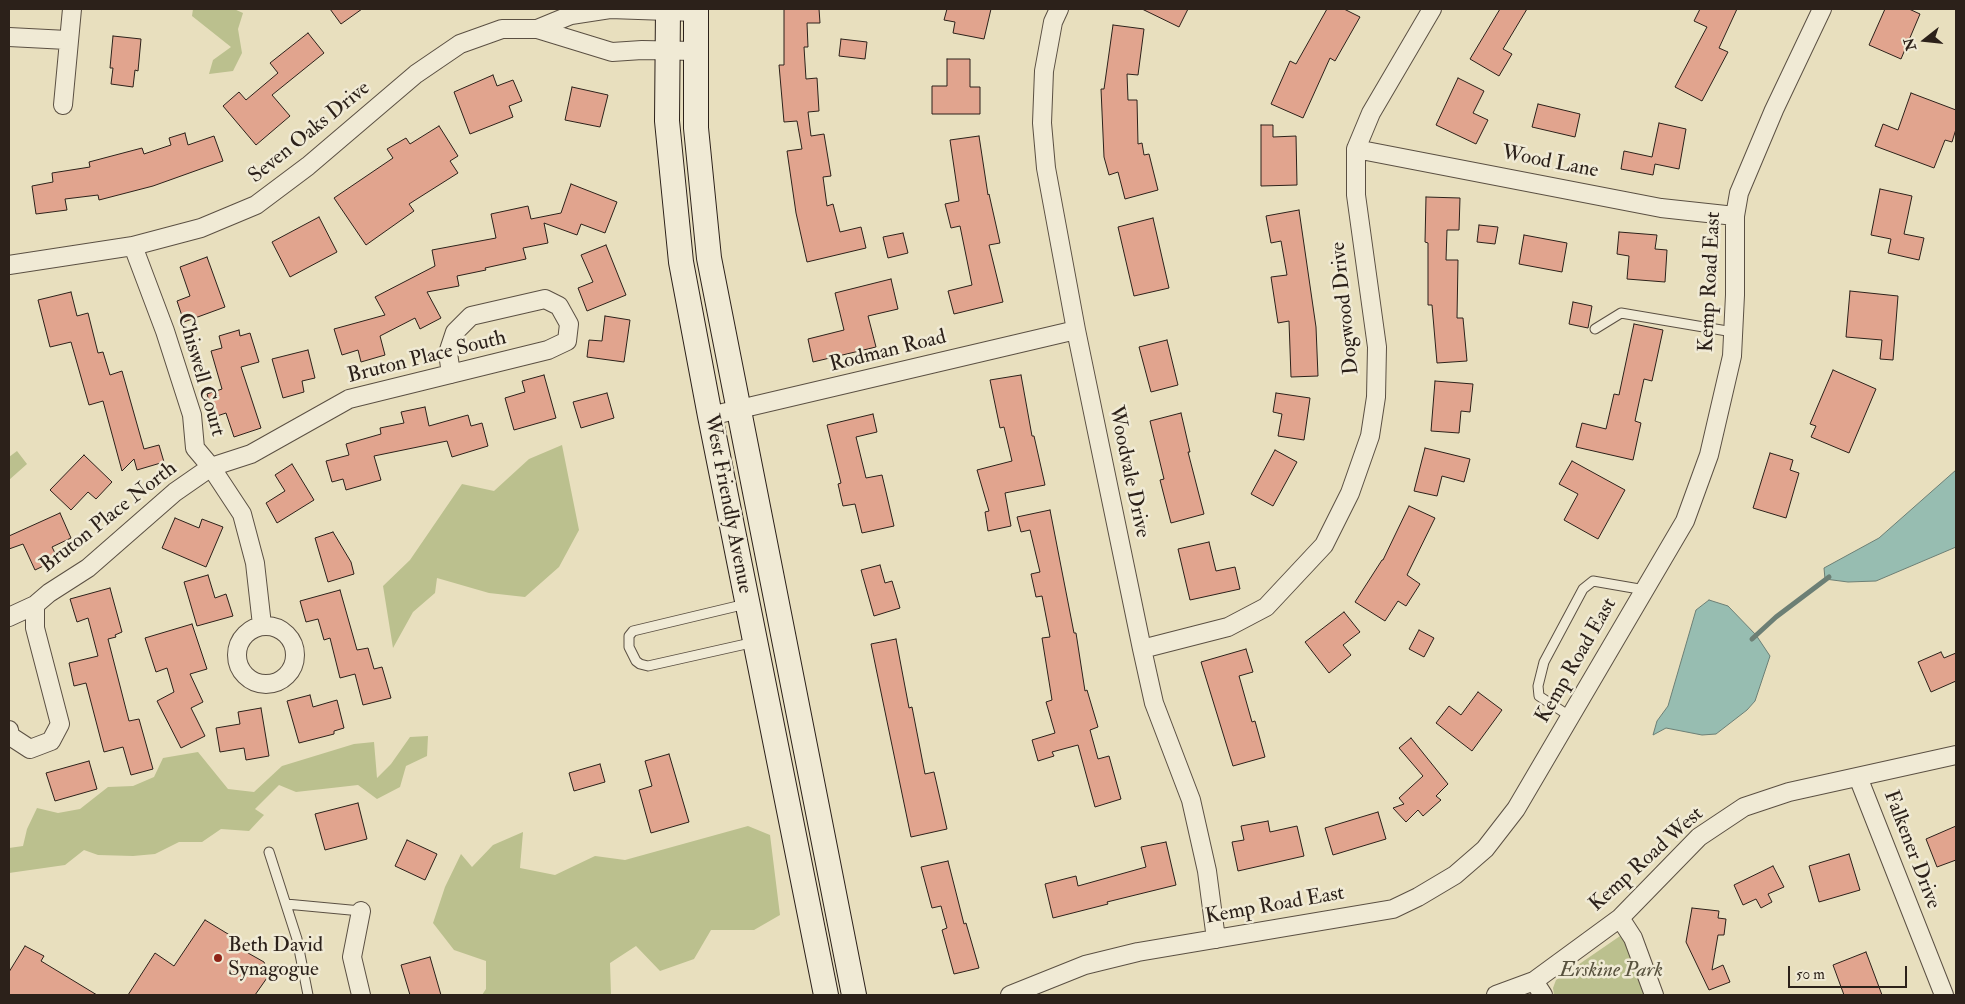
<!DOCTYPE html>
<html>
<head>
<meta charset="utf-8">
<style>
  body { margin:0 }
  #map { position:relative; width:1965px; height:1004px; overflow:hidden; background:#e8dfbe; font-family:"IM FELL Double Pica",serif }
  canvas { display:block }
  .frame { position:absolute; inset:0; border:10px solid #2c211a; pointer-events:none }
  .north { position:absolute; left:1900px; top:15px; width:50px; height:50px; -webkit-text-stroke:4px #f0ead5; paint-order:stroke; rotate:254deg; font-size:14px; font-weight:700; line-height:20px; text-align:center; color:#2c211a }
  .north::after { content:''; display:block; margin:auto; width:18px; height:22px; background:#2c211a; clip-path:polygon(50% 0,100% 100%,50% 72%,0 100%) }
  .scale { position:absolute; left:1788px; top:966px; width:119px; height:22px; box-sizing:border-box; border:2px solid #2c211a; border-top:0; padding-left:6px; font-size:15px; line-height:18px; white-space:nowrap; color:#2c211a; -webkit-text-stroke:4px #f0ead5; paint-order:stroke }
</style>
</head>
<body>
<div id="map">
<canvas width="1965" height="1004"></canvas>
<div class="frame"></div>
<div class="north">N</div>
<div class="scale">50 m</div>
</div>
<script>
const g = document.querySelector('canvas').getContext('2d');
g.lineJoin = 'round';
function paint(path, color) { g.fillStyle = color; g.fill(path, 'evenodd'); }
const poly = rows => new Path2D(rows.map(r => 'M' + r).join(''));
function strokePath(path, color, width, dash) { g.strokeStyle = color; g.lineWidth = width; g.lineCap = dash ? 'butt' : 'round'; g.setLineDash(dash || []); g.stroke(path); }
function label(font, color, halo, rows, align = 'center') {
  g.font = font + ' "IM FELL Double Pica",serif'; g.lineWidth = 5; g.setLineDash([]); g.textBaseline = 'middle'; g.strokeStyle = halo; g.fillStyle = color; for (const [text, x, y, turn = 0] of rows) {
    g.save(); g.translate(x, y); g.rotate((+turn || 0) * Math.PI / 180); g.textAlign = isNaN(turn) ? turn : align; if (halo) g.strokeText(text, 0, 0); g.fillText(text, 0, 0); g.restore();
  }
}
const green = poly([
  [193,9,234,9,243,13,238,29,242,53,233,71,209,74,213,60,231,47,192,16],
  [562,445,579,530,559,567,525,597,489,593,437,578,435,593,413,612,393,648,383,586,410,560,462,484,494,491,529,459],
  [17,451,27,464,9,480,9,457],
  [428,736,427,756,406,766,400,787,377,799,358,785,296,792,279,785,255,809,264,815,249,831,221,829,202,842,179,842,155,854,133,856,98,855,84,850,65,865,9,873,9,848,23,846,27,829,37,808,58,813,80,809,108,787,133,786,154,777,163,758,198,752,228,789,254,792,282,766,354,744,374,742,377,778,391,764,410,737],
  [748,826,770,835,780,915,754,930,711,930,694,959,660,971,636,946,610,963,611,994,613,995,482,995,486,989,486,961,454,950,433,923,445,887,461,854,472,867,493,845,523,832,520,868,555,875,595,856,625,860],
  [1623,934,1645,995,1554,995,1553,988,1556,980]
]);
const water = poly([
  [1956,470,1956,547,1876,581,1848,582,1825,579,1824,568,1879,538,1956,470],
  [1709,600,1728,606,1756,635,1770,656,1755,701,1747,710,1716,734,1702,735,1666,728,1653,735,1657,721,1668,706,1696,610,1709,600]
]);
const stream = poly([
  [1752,639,1776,617,1829,577]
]);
const building = poly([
  [330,9,362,9,341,24,330,9],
  [784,9,819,9,820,23,807,23,808,47,804,47,806,79,817,78,819,111,808,112,811,136,824,134,831,176,823,177,827,206,833,204,840,232,861,227,866,248,807,262,796,213,787,151,802,149,797,121,784,122,779,65,784,65,784,9],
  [947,9,991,9,984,39,953,33,955,22,944,20,947,9],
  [1142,9,1188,9,1179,27,1142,9],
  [1327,9,1344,9,1360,17,1335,61,1330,58,1303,118,1271,104,1290,61,1296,64,1327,9],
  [1500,9,1527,9,1503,49,1512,54,1499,76,1470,59,1500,9],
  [1700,9,1737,9,1719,48,1728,52,1702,101,1675,87,1707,27,1694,21,1700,9],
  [1885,9,1909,9,1920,14,1901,59,1869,45,1885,9],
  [1113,25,1144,29,1138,75,1127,74,1128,100,1137,100,1138,144,1142,143,1144,155,1149,154,1158,190,1125,199,1118,172,1109,175,1104,157,1101,89,1104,89,1113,25],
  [308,33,324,53,272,95,290,116,256,145,223,106,239,92,246,100,278,73,270,63,308,33],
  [113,36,141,39,138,71,135,70,133,87,111,84,113,68,110,68,113,36],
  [841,39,867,42,865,59,839,56,841,39],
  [947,59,970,59,970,87,980,87,980,114,932,114,932,86,947,86,947,59],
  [493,75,497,86,513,80,522,101,509,106,513,117,470,134,454,92,493,75],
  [1458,78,1484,91,1473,113,1488,120,1476,144,1436,125,1458,78],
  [572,87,608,95,600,127,565,120,572,87],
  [1911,93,1956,110,1956,129,1952,142,1945,140,1934,168,1875,146,1883,124,1898,130,1911,93],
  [1538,104,1580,114,1575,137,1532,127,1538,104],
  [1659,123,1686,129,1679,169,1655,164,1653,175,1621,169,1624,151,1652,157,1659,123],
  [1261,125,1273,125,1273,137,1296,136,1297,185,1261,186,1261,125],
  [439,126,458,156,450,161,458,173,409,204,414,211,366,245,334,198,393,158,387,149,406,138,410,144,439,126],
  [185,133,188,145,214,136,223,161,153,186,99,200,98,195,65,199,67,210,36,214,32,186,53,182,52,173,90,167,89,162,142,148,144,154,171,145,169,138,185,133],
  [979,136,988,195,989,194,1000,243,989,245,1003,302,954,314,948,291,972,285,960,226,951,228,945,204,959,201,950,140,979,136],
  [571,184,617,202,605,233,581,224,577,235,544,223,548,243,523,248,526,259,485,268,486,270,457,276,459,286,427,292,441,318,420,329,415,318,380,336,385,355,361,362,358,350,342,355,334,329,385,315,375,297,435,266,432,250,496,238,491,214,528,206,531,219,561,213,571,184],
  [1880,189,1912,196,1904,234,1924,238,1919,260,1888,253,1891,239,1871,235,1880,189],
  [1426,197,1460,198,1459,230,1447,230,1446,260,1458,260,1457,318,1463,318,1467,361,1437,363,1432,305,1428,305,1428,243,1425,242,1426,197],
  [1299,210,1316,327,1318,376,1291,377,1289,321,1278,323,1271,277,1287,275,1281,241,1271,243,1266,216,1299,210],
  [319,217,337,252,290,277,272,242,319,217],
  [1153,218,1169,288,1134,296,1118,227,1153,218],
  [1479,225,1498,227,1495,244,1477,242,1479,225],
  [1619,232,1657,235,1655,249,1667,250,1665,282,1627,279,1629,256,1617,254,1619,232],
  [903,233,908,253,888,258,883,237,903,233],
  [1524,235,1567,243,1562,272,1519,264,1524,235],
  [606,245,626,295,587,311,578,288,593,282,581,255,606,245],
  [207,257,225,307,184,322,177,301,190,296,180,267,207,257],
  [891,279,898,309,868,316,876,347,813,362,808,339,844,330,835,293,891,279],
  [1850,291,1898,296,1893,360,1880,359,1882,340,1846,337,1850,291],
  [71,292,77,316,88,313,98,353,103,352,110,375,122,371,144,449,159,445,164,462,137,470,134,459,122,471,103,401,89,405,71,342,50,347,38,300,71,292],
  [1573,302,1592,306,1588,328,1569,324,1573,302],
  [605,316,630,320,624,362,587,357,589,340,602,341,605,316],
  [1634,324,1663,330,1652,381,1644,379,1635,421,1641,423,1633,460,1576,447,1582,423,1606,429,1614,394,1619,395,1634,324],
  [239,330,240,336,250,333,259,362,241,367,261,428,234,437,226,413,214,417,207,394,222,389,211,351,222,348,219,336,239,330],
  [1167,340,1178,385,1151,392,1139,347,1167,340],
  [308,350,315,378,302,381,304,392,283,398,272,359,308,350],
  [1833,370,1876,389,1849,453,1811,437,1816,426,1810,424,1833,370],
  [544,375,556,418,514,430,505,398,525,392,522,381,544,375],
  [1021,375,1032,436,1034,436,1045,485,1005,493,1011,526,988,531,985,512,989,511,977,470,1012,461,1004,427,1000,428,990,380,1021,375],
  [1435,381,1473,384,1470,412,1461,411,1459,433,1431,431,1435,381],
  [607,393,614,418,581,428,573,402,607,393],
  [1276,393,1310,398,1304,440,1278,436,1282,414,1273,412,1276,393],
  [425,407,429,426,468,415,471,426,482,423,488,446,452,457,447,441,374,456,381,480,346,490,343,479,332,482,326,461,349,455,346,444,381,434,380,428,404,423,401,412,425,407],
  [1181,413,1190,452,1188,452,1204,514,1171,523,1160,480,1164,479,1150,421,1181,413],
  [873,414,877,432,856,437,866,478,882,475,894,526,862,533,855,504,843,506,838,484,841,483,827,425,873,414],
  [1425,448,1470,459,1464,482,1442,476,1437,496,1414,491,1425,448],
  [1275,450,1297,462,1273,506,1251,494,1275,450],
  [1770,453,1793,460,1790,470,1799,473,1786,518,1753,508,1770,453],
  [84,455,112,482,96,499,88,492,71,510,50,490,84,455],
  [1572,461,1625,490,1598,539,1564,520,1578,494,1559,484,1572,461],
  [292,464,314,500,277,523,266,503,285,491,275,475,292,464],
  [1409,506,1435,518,1407,575,1420,584,1406,606,1398,601,1385,621,1355,602,1382,560,1383,560,1409,506],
  [1050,510,1074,633,1076,633,1085,691,1087,690,1098,727,1090,730,1098,759,1109,756,1121,799,1095,807,1078,745,1052,752,1054,756,1038,761,1032,740,1055,733,1046,702,1052,700,1042,638,1050,637,1042,596,1036,597,1031,574,1040,572,1030,530,1021,532,1017,517,1050,510],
  [60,513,71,538,52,547,58,559,35,570,23,544,9,549,9,536,60,513],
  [175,518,199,528,202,519,223,527,206,567,162,548,175,518],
  [333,532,351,562,354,574,328,582,315,538,333,532],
  [1209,542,1216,571,1235,567,1240,589,1190,600,1178,549,1209,542],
  [880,565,885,583,892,581,900,608,874,616,861,570,880,565],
  [208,575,215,598,226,594,233,616,197,626,184,582,208,575],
  [110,588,122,632,115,635,116,637,108,639,129,721,139,719,153,769,131,775,123,747,104,752,86,683,74,686,69,663,98,656,88,618,77,622,70,599,110,588],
  [340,590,357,650,368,648,374,669,382,667,391,698,363,705,355,674,340,678,330,638,324,640,318,619,306,622,300,601,340,590],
  [1344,612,1360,632,1343,645,1351,655,1329,673,1305,642,1344,612],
  [192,624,207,669,190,674,203,702,191,708,205,736,181,748,157,701,174,692,167,668,156,672,145,638,192,624],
  [1419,630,1434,638,1424,657,1409,649,1419,630],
  [896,639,909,708,912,707,925,774,934,772,947,829,911,837,871,644,896,639],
  [1246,649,1253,672,1239,676,1252,722,1255,721,1265,757,1233,766,1201,662,1246,649],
  [1941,652,1944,658,1956,653,1956,681,1931,692,1918,662,1941,652],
  [1478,692,1502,710,1472,751,1436,723,1449,706,1461,715,1478,692],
  [310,695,313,707,337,700,344,728,334,731,334,734,299,743,287,701,310,695],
  [261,708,269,756,246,760,244,748,220,752,216,728,240,724,238,712,261,708],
  [1411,738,1448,784,1436,796,1441,800,1423,816,1418,810,1406,822,1393,808,1404,804,1399,798,1423,776,1399,748,1411,738],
  [669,754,689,822,651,833,639,790,652,786,645,761,669,754],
  [89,761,97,789,55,801,46,773,89,761],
  [600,764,605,782,574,791,569,773,600,764],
  [358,803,367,839,325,850,315,814,358,803],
  [1378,812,1386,839,1333,855,1325,828,1378,812],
  [1268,821,1270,832,1297,826,1304,856,1238,871,1232,842,1244,840,1241,826,1268,821],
  [1956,826,1956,860,1937,867,1926,839,1956,826],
  [407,840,437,854,425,880,395,866,407,840],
  [1166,842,1176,885,1107,902,1108,904,1053,918,1045,884,1076,876,1078,886,1146,867,1141,847,1166,842],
  [1849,854,1860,890,1819,902,1809,866,1849,854],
  [948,861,964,924,966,923,979,968,954,974,942,930,947,928,941,906,932,908,921,867,948,861],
  [1773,866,1784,887,1768,894,1772,902,1761,908,1756,899,1743,905,1734,885,1773,866],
  [1692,908,1719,911,1718,918,1726,919,1724,935,1718,935,1712,970,1723,965,1730,982,1709,990,1686,942,1692,908],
  [205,920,251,948,248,953,264,962,269,975,255,995,128,995,155,953,174,966,205,920],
  [25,946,44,956,41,961,97,995,9,995,9,972,25,946],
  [1866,952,1882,995,1844,995,1833,965,1866,952],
  [430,957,441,995,410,995,401,965,430,957]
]);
const lane = poly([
  [1595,329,1621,313,1733,332],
  [746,604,633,631,629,636,629,647,636,661,640,664,648,666,755,642],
  [1571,717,1539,696,1538,686,1544,662,1583,589,1593,581,1645,590],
  [269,852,297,939,308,995],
  [286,904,361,911]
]);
const street = poly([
  [1059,9,1053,22,1044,71,1042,123,1046,168,1076,330,1142,649,1154,703,1191,800,1207,871,1216,939],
  [537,29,571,15,610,9,696,12],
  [9,37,67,40],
  [63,105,72,9],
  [1356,149,1661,208,1735,216],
  [133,246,165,331,192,415,195,448,211,467,242,514,255,563,262,625],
  [9,265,133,246,201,228,256,205,308,166,416,74,460,44,502,29,537,29,612,52,642,50,695,51],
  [710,416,1076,330],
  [9,617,35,605,49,593,88,568,175,492,211,467,251,454,349,399,548,350,567,341,569,324,559,306,545,299,471,316,455,332,448,353,451,374],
  '237 655a29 29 0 1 1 58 0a29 29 0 1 1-58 0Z',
  [1142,649,1228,627,1266,607,1324,545,1350,493,1370,436,1376,397,1377,347,1356,195,1356,149,1371,113,1432,9],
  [9,730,10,736,30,749,51,741,60,724,35,628,35,605],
  [1858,777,1944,995],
  [1620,918,1633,938,1654,995],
  [1534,981,1543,995],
  [361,995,352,957,361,911],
  [1010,995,1085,965,1138,952,1393,909,1418,897,1455,875,1485,849,1516,809,1685,521,1709,455,1732,356,1735,295,1735,216,1739,193,1774,110,1822,9],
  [1496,995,1534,981,1620,918,1699,837,1744,807,1789,792,1956,755]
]);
const secondary = poly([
  [668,9,667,121,681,262,710,416,826,995],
  [696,9,696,128,709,258,854,995]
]);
const markers = [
  [218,958,5,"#8f2418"]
];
const streetNames = [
  ["Seven Oaks Drive",310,133,-39],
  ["Wood Lane",1550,163,11],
  ["Kemp Road East",1711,282,-87],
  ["Dogwood Drive",1346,308,-96],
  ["Rodman Road",888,352,-14],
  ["Bruton Place South",427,358,-14],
  ["Chiswell Court",200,375,74],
  ["Woodvale Drive",1128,472,78],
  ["West Friendly Avenue",727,504,79],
  ["Bruton Place North",109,518,-38],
  ["Kemp Road East",1577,661,-60],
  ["Falkener Drive",1911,850,69],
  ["Kemp Road West",1647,860,-42],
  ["Kemp Road East",1275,906,-10]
];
const poiNames = [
  ["Beth David",228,946],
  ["Synagogue",228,970]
];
const parkNames = [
  ["Erskine Park",1611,971]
];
paint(green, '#bbc08e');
paint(water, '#97bdb1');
strokePath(water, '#6c7f75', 1);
strokePath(stream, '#6c7f75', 5);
paint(building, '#e1a48e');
strokePath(building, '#2c211a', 1);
strokePath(lane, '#5b5043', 11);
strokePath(street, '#5b5043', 20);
strokePath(secondary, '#2c211a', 26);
strokePath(lane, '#f0ead5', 9);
strokePath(street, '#f0ead5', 18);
strokePath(secondary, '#f0ead5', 24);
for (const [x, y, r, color] of markers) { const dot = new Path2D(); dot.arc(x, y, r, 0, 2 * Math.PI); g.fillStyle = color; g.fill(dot); strokePath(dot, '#f0ead5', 2); }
label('21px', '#2c211a', '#f0ead5', streetNames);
label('21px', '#2c211a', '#f0ead5', poiNames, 'left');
label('italic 21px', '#57513d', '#f0ead5', parkNames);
</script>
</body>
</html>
